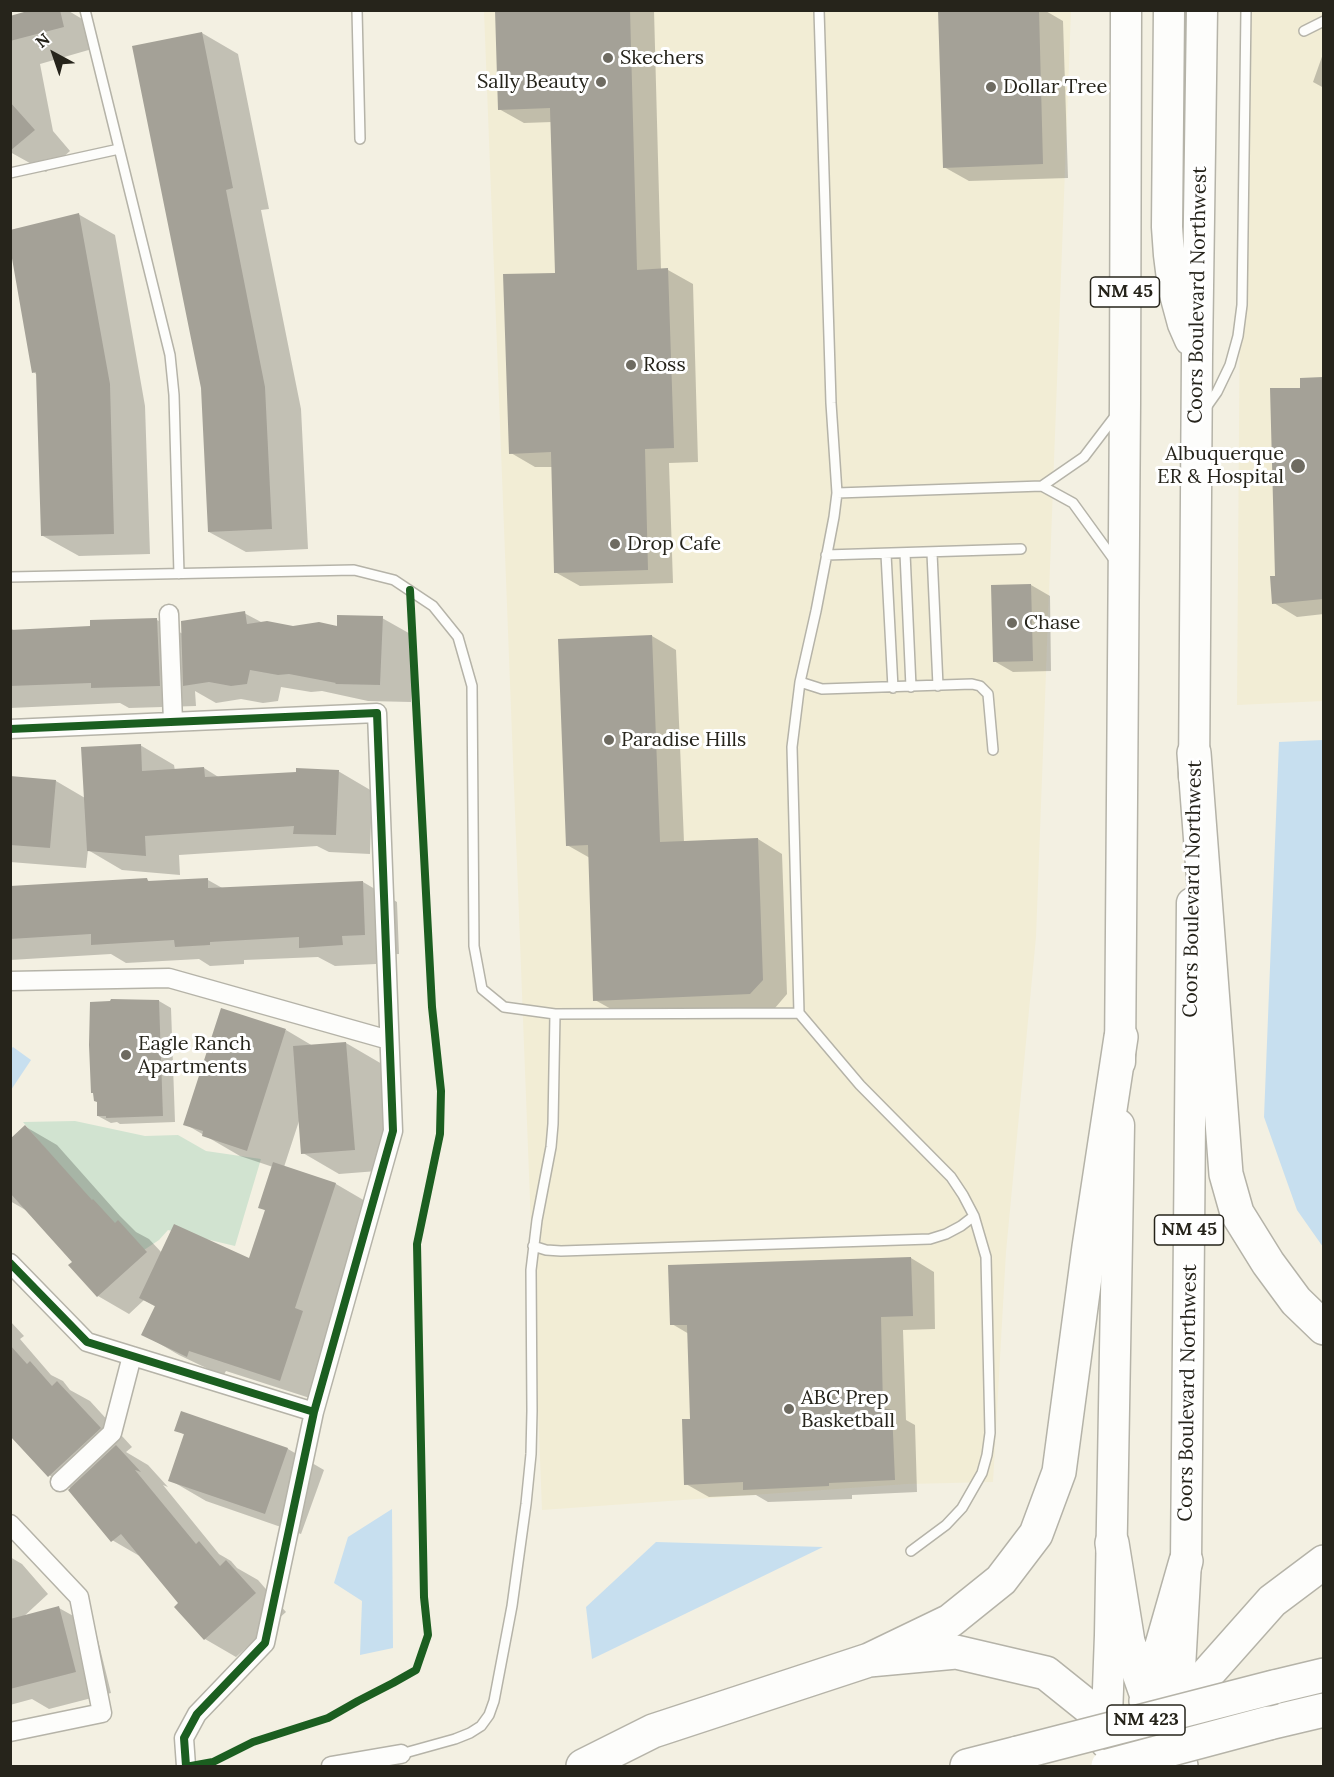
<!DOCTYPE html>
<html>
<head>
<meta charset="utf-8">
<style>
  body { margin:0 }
  #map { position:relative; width:1334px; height:1777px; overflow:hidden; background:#f3f0e2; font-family:Lora,serif }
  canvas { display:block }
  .frame { position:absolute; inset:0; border:12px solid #26241b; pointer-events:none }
  .north { position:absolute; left:24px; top:24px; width:60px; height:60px; -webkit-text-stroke:4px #fff; paint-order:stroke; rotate:320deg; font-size:16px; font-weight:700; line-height:24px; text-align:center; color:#26241b }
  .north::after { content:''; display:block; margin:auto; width:21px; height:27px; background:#26241b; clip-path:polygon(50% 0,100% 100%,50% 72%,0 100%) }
</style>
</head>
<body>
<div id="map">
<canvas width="1334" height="1777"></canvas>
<div class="frame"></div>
<div class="north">N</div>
</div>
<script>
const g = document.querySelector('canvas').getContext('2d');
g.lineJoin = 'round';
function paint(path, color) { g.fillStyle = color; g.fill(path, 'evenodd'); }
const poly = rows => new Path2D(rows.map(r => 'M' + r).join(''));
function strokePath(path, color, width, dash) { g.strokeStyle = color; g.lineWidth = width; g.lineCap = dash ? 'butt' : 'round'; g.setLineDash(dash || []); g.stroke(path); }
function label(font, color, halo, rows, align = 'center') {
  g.font = font + ' Lora,serif'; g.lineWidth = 6; g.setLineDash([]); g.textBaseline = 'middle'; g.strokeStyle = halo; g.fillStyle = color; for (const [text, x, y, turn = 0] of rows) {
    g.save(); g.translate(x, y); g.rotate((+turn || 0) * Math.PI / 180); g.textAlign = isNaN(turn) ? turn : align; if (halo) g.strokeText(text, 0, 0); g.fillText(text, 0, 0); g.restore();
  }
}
const built = poly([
  [484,11,1071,11,1036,937,1006,1252,993,1482,908,1484,542,1510],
  [1242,11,1323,11,1323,701,1237,705]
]);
const green = poly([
  [75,1121,145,1136,178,1135,206,1151,261,1159,235,1246,168,1230,159,1240,141,1252,76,1185,23,1122]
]);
const water = poly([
  [1323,740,1324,740,1323,1247,1297,1210,1264,1117,1279,742],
  [13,1047,31,1060,11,1090,10,1050],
  [392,1509,393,1648,360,1655,362,1601,334,1583,348,1537],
  [656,1542,823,1547,592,1659,586,1607]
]);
const shadow = poly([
  [37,10,67,10,94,26,99,47,40,64,53,131,70,151,46,172,10,152,10,15,14,17],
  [497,10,654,10,661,270,668,270,693,284,698,462,669,463,673,583,580,586,555,572,552,467,535,467,511,453,556,274,552,122,524,123,499,109],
  [939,10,1044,10,1063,21,1068,178,969,181,944,167],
  [202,33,238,54,269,209,261,210,301,409,308,549,246,552,209,532],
  [1324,51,1324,88,1313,82],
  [78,214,115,235,145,406,150,554,79,556,43,536,38,375,33,372],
  [1301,379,1324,379,1324,614,1297,617,1274,603],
  [1031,585,1050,596,1051,671,1013,672,994,661],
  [244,613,263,623,293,628,338,628,382,618,414,636,411,702,368,701,322,691,311,692,281,687,278,701,263,703,241,699,216,703,195,691,196,706,129,708,120,703,10,708,10,628,15,631,91,627,157,620,183,634],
  [652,636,676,650,684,842,758,839,782,854,787,994,775,1008,620,1014,595,1000,590,858,567,845],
  [140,745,174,765,175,771,204,768,220,778,338,771,372,791,370,854,329,852,317,846,179,855,180,875,122,870,88,850,86,868,10,862,10,777,56,781,85,798],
  [147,880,151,882,208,880,224,889,363,882,397,902,399,954,376,955,376,964,335,966,318,957,244,960,244,964,210,966,199,959,126,963,111,954,10,960,10,888],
  [159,1001,171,1008,175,1122,120,1124,117,1122,111,1123,98,1116],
  [286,1030,313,1046,346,1043,382,1064,390,1170,339,1174,303,1153,300,1118,284,1167,336,1184,372,1205,316,1400,226,1371,223,1376,179,1355,143,1334,156,1307,144,1300,129,1314,98,1296,74,1262,29,1212,10,1201,10,1141,26,1127,57,1145,120,1216,136,1232,149,1239,162,1253,249,1261,266,1211,260,1207,273,1167,240,1156,185,1124],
  [911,1258,934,1272,935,1329,903,1330,906,1420,915,1425,917,1492,852,1495,852,1499,768,1502,756,1495,709,1497,686,1484,692,1421,689,1334,672,1324],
  [10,1321,24,1336,20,1339,51,1375,63,1381,70,1390,90,1401,132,1447,126,1452,148,1465,168,1487,163,1485,219,1554,231,1561,237,1568,258,1580,286,1612,236,1657,205,1639,180,1604,143,1558,112,1540,72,1489,49,1475,10,1425],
  [182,1413,288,1449,324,1470,301,1534,206,1501,170,1480,185,1435,176,1430],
  [10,1557,22,1564,48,1594,22,1618,59,1608,95,1628,111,1693,49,1709,32,1699,10,1705]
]);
const building = poly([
  [31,10,60,10,64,27,10,41,10,16],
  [495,10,630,10,637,270,668,268,674,448,645,449,648,570,554,573,551,452,509,454,503,274,555,273,550,108,498,110],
  [938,10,1039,10,1043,164,943,168],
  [202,32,233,188,226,190,265,387,272,529,208,532,201,388,132,46],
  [10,102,35,130,10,151],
  [79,213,110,384,114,534,41,536,36,372,32,373,10,247,10,230],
  [1323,377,1323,599,1272,604,1270,576,1275,576,1270,388,1300,388,1300,378],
  [1031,584,1033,661,993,662,991,585],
  [245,611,247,624,267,621,293,626,319,622,337,626,337,615,383,616,380,685,335,684,336,683,289,674,278,675,250,670,247,684,231,686,209,682,183,686,181,621],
  [157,618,160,686,91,688,91,683,10,686,10,630,90,626,90,620],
  [652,635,660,842,758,838,763,980,750,994,593,1001,588,845,566,846,558,639],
  [141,744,142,771,204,767,205,777,296,772,296,768,339,770,336,835,293,834,294,826,145,836,146,856,87,851,81,747],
  [10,776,56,780,50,848,10,845],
  [147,878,148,881,208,878,208,888,363,881,365,935,342,936,343,945,299,948,299,937,210,942,210,945,175,947,174,940,91,945,91,934,10,939,10,886],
  [111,999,159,1000,163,1116,106,1118,106,1116,97,1116,97,1102,94,1101,93,1093,91,1093,89,1045,90,1002,110,1001],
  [221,1008,286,1029,247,1151,202,1136,203,1131,183,1125],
  [346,1042,355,1150,301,1154,293,1046],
  [25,1125,92,1200,93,1199,115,1223,118,1220,147,1252,97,1297,68,1265,72,1262,10,1193,10,1139],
  [273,1162,336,1183,295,1308,303,1311,280,1381,189,1351,187,1357,141,1335,155,1306,139,1298,174,1224,249,1258,265,1210,258,1208],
  [911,1257,913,1316,881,1317,883,1408,892,1410,895,1480,829,1483,829,1486,743,1490,743,1482,684,1485,682,1419,690,1419,687,1325,670,1325,668,1265],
  [10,1345,27,1364,30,1361,52,1386,57,1381,101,1428,48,1477,10,1436],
  [181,1411,288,1448,265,1514,168,1481,184,1434,174,1431],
  [116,1445,141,1472,135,1470,196,1544,199,1541,220,1566,226,1560,256,1593,204,1640,174,1607,178,1603,121,1534,111,1542,68,1490],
  [59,1606,76,1672,10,1689,10,1619]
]);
const service = poly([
  [85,10,170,355,174,395,179,574],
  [357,10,360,139],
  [819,10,831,403,837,493,834,517,816,611,800,682,792,747,799,1013,860,1085,951,1177,963,1195,974,1216,986,1257,990,1433,987,1455,982,1473,962,1508,946,1525,911,1551],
  [1304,31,1324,21],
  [10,173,119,149],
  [1205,409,1217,392,1230,365,1238,336,1242,305,1246,10],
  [1042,486,1084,457,1116,415],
  [837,493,1042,486,1073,503,1115,561],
  [905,553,911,687],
  [932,553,938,686],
  [886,554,893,688],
  [826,555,1021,549],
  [10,577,354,570,394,580,433,606,458,637,472,686,474,946,482,989,504,1007,555,1014,799,1013],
  [800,682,822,689,972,684,980,686,988,694,993,750],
  [533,1246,546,1250,561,1251,930,1239,946,1234,961,1226,974,1216],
  [401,1754,455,1739,470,1733,481,1726,489,1715,494,1701,512,1606,526,1504,531,1454,532,1411,531,1270,537,1220,551,1147,553,1124,555,1014]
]);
const minor = poly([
  [169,614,173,722],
  [10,729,377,713,393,1131,314,1412],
  [10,981,169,978,389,1040],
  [10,1263,87,1342,314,1412,265,1643,197,1714,184,1738,186,1766],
  [60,1482,112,1433,132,1356],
  [10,1524,79,1597,102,1713,10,1732],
  [331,1766,401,1754]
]);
const primary = poly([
  [1169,10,1167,227,1169,255,1173,287,1183,324,1190,340],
  [1194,777,1197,356,1202,10],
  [1120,1062,1125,403,1126,10],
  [1177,1722,1186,1561,1192,903],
  [1106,1743,1110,1635,1119,1125]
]);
const motorway = poly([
  [1194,753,1226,1174,1237,1213,1268,1263,1296,1301,1324,1328],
  [1112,1543,1128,1642,1147,1696,1161,1726,1175,1763,1181,1766],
  [869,1660,950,1621,1001,1580,1036,1534,1059,1472,1089,1247,1121,1037],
  [1274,1687,1324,1675],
  [1146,1701,1186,1561],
  [1269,1723,1324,1710],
  [583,1766,653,1731,869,1660,956,1652,1046,1673,1107,1722,1127,1751],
  [967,1766,1018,1753],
  [1138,1766,1161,1726,1272,1601,1324,1562]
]);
const motorwayBridge = poly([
  [1018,1753,1274,1687],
  [1108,1766,1269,1723]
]);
const cycleway = poly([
  [10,729,377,713,393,1131,314,1412],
  [10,1263,87,1342,314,1412,265,1643,197,1714,184,1738,186,1766],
  [191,1766,213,1762,253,1742,328,1718,358,1701,393,1683,416,1670,428,1635,424,1597,417,1244,440,1134,441,1091,432,1007,410,590]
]);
const markers = [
  [608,58,6,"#6e6b61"],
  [601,82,6,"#6e6b61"],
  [991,87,6,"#6e6b61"],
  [631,365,6,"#6e6b61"],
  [1298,466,8,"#6e6b61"],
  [615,544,6,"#6e6b61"],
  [1012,623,6,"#6e6b61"],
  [609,740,6,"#6e6b61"],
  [126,1055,6,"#6e6b61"],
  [789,1409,6,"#6e6b61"]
];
const shields = [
  [1125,292,69],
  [1189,1230,69],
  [1146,1720,78]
];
const shieldNames = [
  ["NM 45",1125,292],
  ["NM 45",1189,1230],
  ["NM 423",1146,1720]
];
const poiNames = [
  ["Skechers",620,58],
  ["Sally Beauty",589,82,"right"],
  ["Dollar Tree",1003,87],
  ["Ross",643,365],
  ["Albuquerque",1284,454,"right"],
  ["ER & Hospital",1284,477,"right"],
  ["Drop Cafe",627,544],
  ["Chase",1024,623],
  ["Paradise Hills",621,740],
  ["Eagle Ranch",138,1044],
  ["Apartments",138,1067],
  ["ABC Prep",801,1398],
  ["Basketball",801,1421]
];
const streetNames = [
  ["Coors Boulevard Northwest",1198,295,-89],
  ["Coors Boulevard Northwest",1193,889,-89],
  ["Coors Boulevard Northwest",1188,1393,-89]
];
paint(built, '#f2edd5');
paint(green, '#d1e3d0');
paint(water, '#c7dfef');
paint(shadow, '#0003');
paint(building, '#a4a197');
strokePath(service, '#b5b3a8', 12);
strokePath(minor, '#b5b3a8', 21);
strokePath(primary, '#b5b3a8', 33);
strokePath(motorway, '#b5b3a8', 36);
strokePath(service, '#fdfdfb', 9);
strokePath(minor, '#fdfdfb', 18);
strokePath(primary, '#fdfdfb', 30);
strokePath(motorway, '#fdfdfb', 33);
strokePath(motorwayBridge, '#b5b3a8', 36, []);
strokePath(motorwayBridge, '#fdfdfb', 33);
strokePath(cycleway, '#1b5e20', 8);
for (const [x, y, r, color] of markers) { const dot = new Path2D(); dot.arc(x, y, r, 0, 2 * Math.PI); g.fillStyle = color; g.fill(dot); strokePath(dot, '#fff', 2); }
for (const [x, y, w] of shields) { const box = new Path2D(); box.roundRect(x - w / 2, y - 15, w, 30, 4.5); g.fillStyle = '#fff'; g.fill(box); strokePath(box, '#26241b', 1.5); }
label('bold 18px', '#26241b', null, shieldNames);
label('20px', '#26241b', '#fff', poiNames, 'left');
label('20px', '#26241b', '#fff', streetNames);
</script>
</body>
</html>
